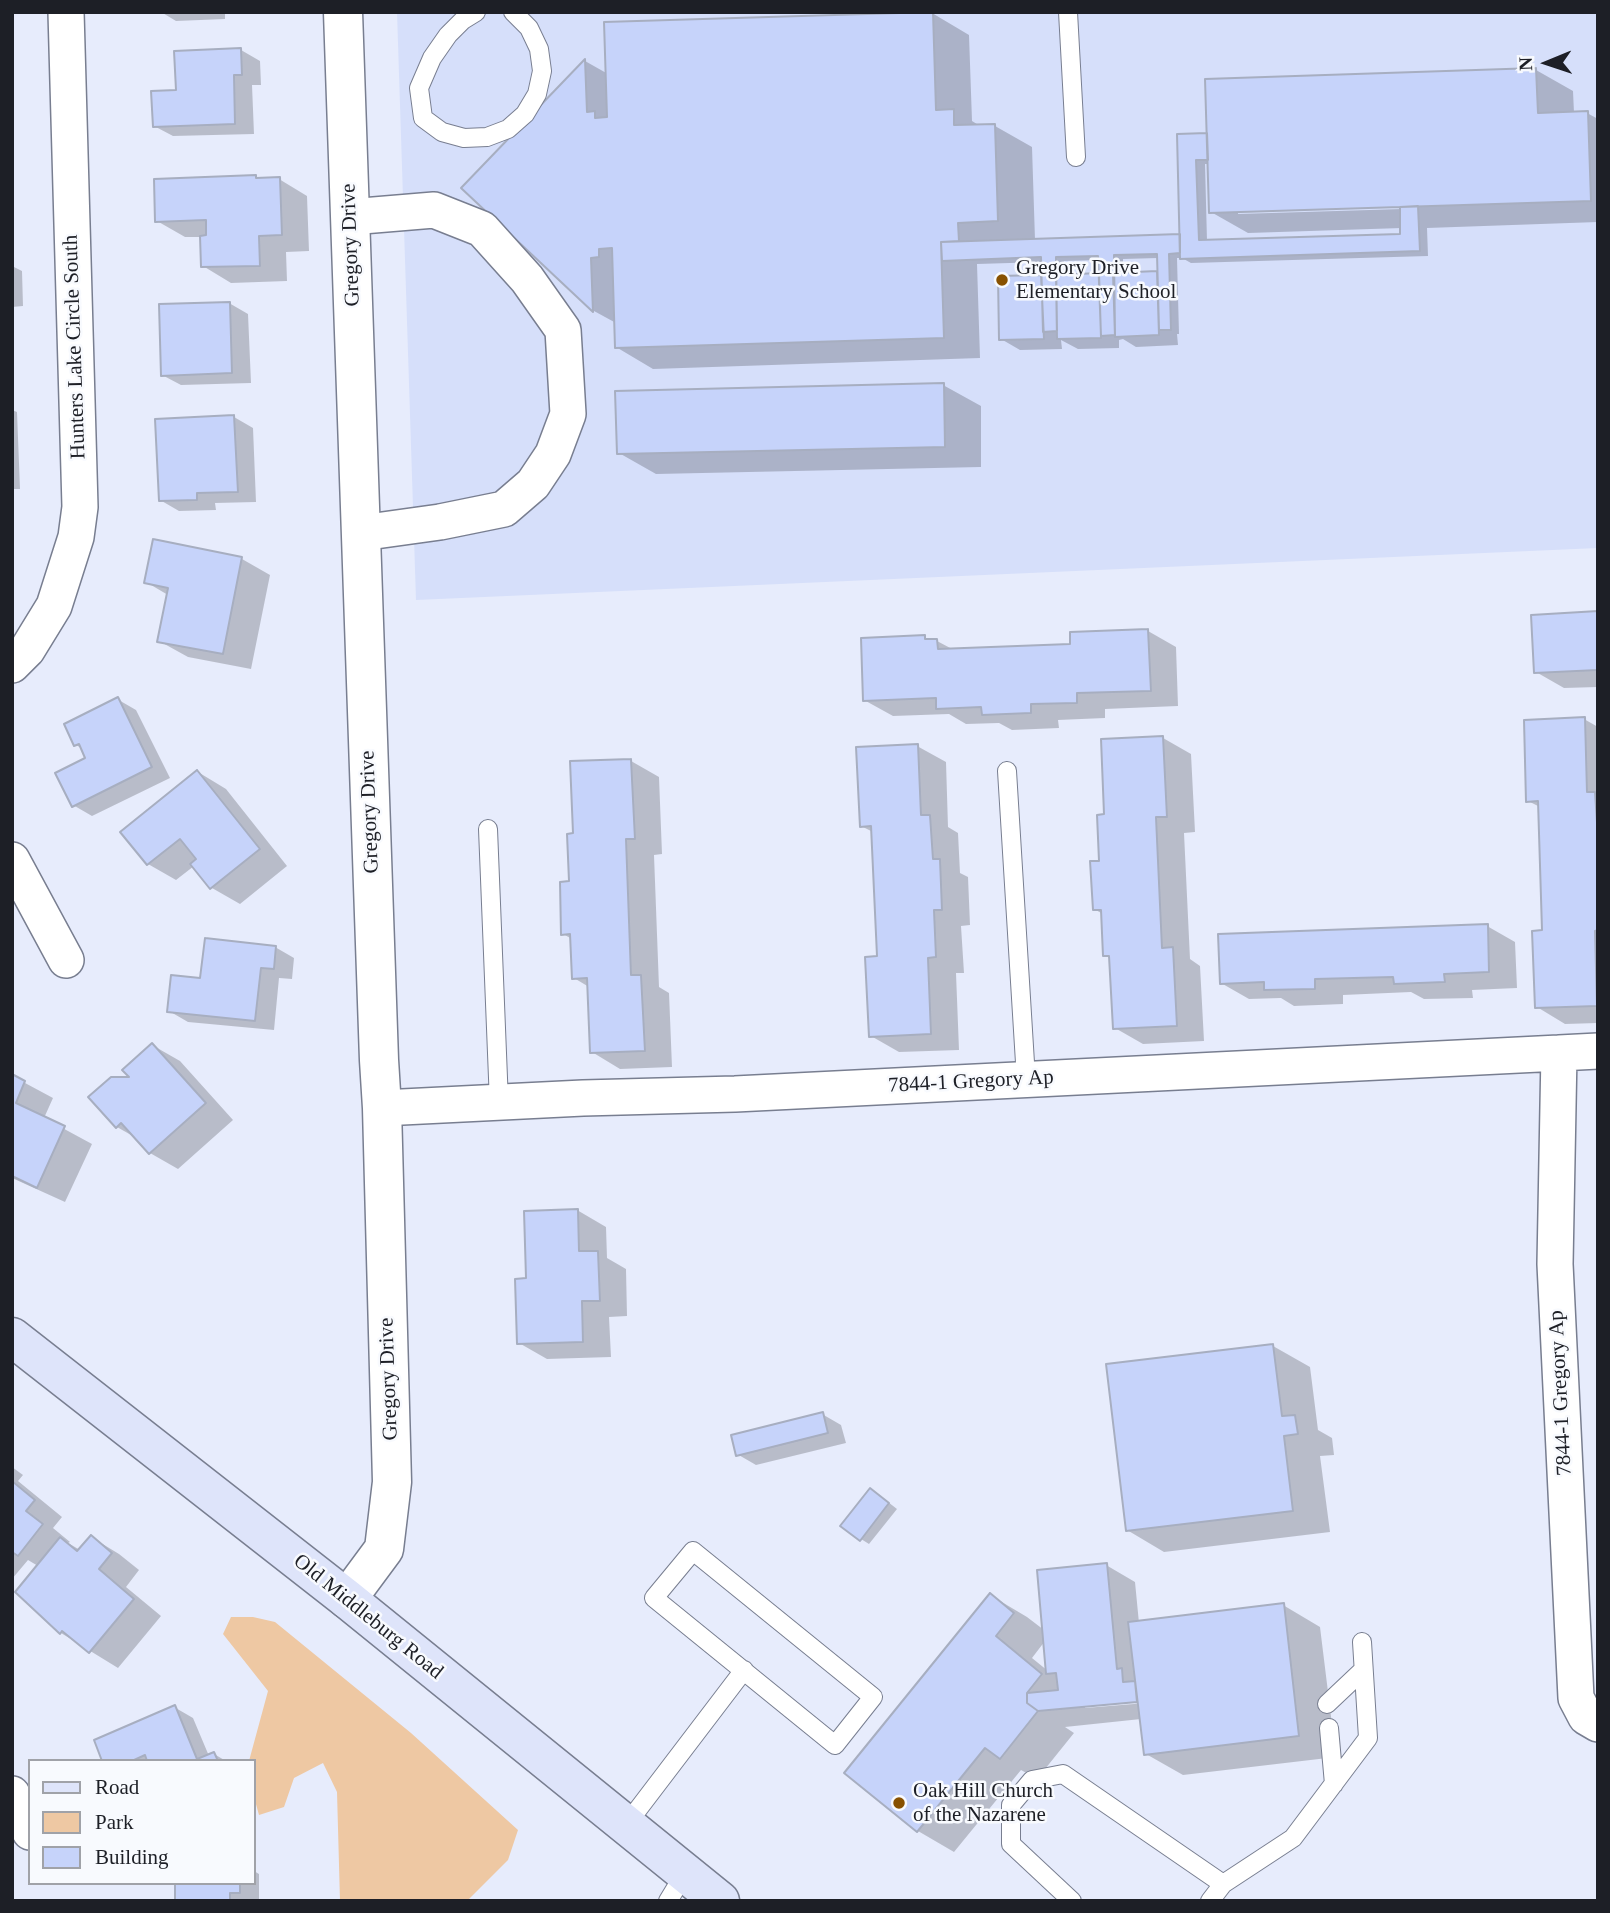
<!DOCTYPE html>
<html>
<head>
<meta charset="utf-8">
<style>
  body { margin:0 }
  #map { position:relative; width:1610px; height:1913px; overflow:hidden; background:#e7ecfc; font-family:Georgia,serif }
  canvas { display:block }
  .frame { position:absolute; inset:0; border:14px solid #1d1f26; pointer-events:none }
  .legend { position:absolute; left:28px; top:1759px; width:228px; height:126px; box-sizing:border-box; background:#f8fafe; border:2px solid #a0a2a8; margin:0; padding:9px 12px; list-style:none; font-size:21px; color:#1d1f26 }
  .legend li { display:flex; align-items:center; gap:14px; height:35px }
  .legend b { width:35px; border:2px solid #a0a2a8 }
  .north { position:absolute; left:1512px; top:28px; width:70px; height:70px; -webkit-text-stroke:5px #f8fafe; paint-order:stroke; rotate:268deg; font-size:19px; font-weight:700; line-height:28px; text-align:center; color:#1d1f26 }
  .north::after { content:''; display:block; margin:auto; width:24px; height:32px; background:#1d1f26; clip-path:polygon(50% 0,100% 100%,50% 72%,0 100%) }
</style>
</head>
<body>
<div id="map">
<canvas width="1610" height="1913"></canvas>
<div class="frame"></div>
<ul class="legend">
<li><b style="height:9px;background:#dee4fa"></b>Road</li>
<li><b style="height:19px;background:#eec8a3"></b>Park</li>
<li><b style="height:19px;background:#c6d3fa"></b>Building</li>
</ul>
<div class="north">N</div>
</div>
<script>
const g = document.querySelector('canvas').getContext('2d');
g.lineJoin = 'round';
function paint(path, color) { g.fillStyle = color; g.fill(path, 'evenodd'); }
const poly = rows => new Path2D(rows.map(r => 'M' + r).join(''));
function strokePath(path, color, width, dash) { g.strokeStyle = color; g.lineWidth = width; g.lineCap = dash ? 'butt' : 'round'; g.setLineDash(dash || []); g.stroke(path); }
function label(font, color, halo, rows, align = 'center') {
  g.font = font + ' Georgia,serif'; g.lineWidth = 5; g.setLineDash([]); g.textBaseline = 'middle'; g.strokeStyle = halo; g.fillStyle = color; for (const [text, x, y, turn = 0] of rows) {
    g.save(); g.translate(x, y); g.rotate((+turn || 0) * Math.PI / 180); g.textAlign = isNaN(turn) ? turn : align; if (halo) g.strokeText(text, 0, 0); g.fillText(text, 0, 0); g.restore();
  }
}
const built = poly([
  [397,12,1598,12,1598,548,416,600]
]);
const green = poly([
  [231,1617,253,1617,275,1622,411,1733,518,1830,508,1860,467,1901,340,1901,337,1792,323,1763,294,1778,284,1807,259,1815,254,1797,254,1761,249,1761,268,1691,223,1634]
]);
const shadow = poly([
  [161,12,225,12,225,19,176,21],
  [932,13,969,35,972,121,980,126,995,126,1032,147,1035,240,1181,236,1179,136,1208,135,1536,70,1573,91,1574,113,1587,113,1598,119,1598,222,1427,228,1428,256,1191,263,1182,258,1177,258,1179,334,1177,334,1178,345,1136,347,1123,339,1119,340,1119,348,1078,349,1061,340,1062,349,1020,350,1001,339,999,278,1043,277,1043,262,977,264,980,358,653,369,616,347,616,323,594,311,464,188,585,61,608,74],
  [1205,164,1209,164,1211,212,1248,233,1402,228,1402,235,1207,241],
  [1402,205,1402,209,1238,214,1238,210],
  [942,233,943,251,940,252],
  [1158,258,1159,273,1123,274,1123,259],
  [1100,260,1100,275,1064,276,1064,261],
  [241,50,260,61,261,85,252,85,254,134,173,136,154,126,177,92],
  [255,177,261,180,279,179,307,196,309,251,286,252,287,281,231,283,203,266,202,237,185,237,157,221],
  [12,266,22,271,23,306,12,307],
  [229,303,248,314,251,383,181,385,162,375],
  [943,385,981,406,981,467,656,474,619,453],
  [12,410,17,412,20,489,12,489],
  [234,417,253,428,256,502,215,503,216,510,179,511,160,500],
  [154,541,242,559,270,575,251,669,188,657,159,641,168,595,146,582],
  [1598,613,1598,687,1564,688,1536,672],
  [1148,631,1176,647,1178,706,1105,709,1105,718,1058,720,1059,728,1012,730,999,723,966,724,949,714,893,716,864,700,924,637,930,641,937,641,954,650,1072,646],
  [117,699,136,710,170,778,92,816,73,805,88,759,83,749,76,745],
  [1584,719,1598,727,1598,1023,1565,1024,1537,1007,1544,932,1540,807,1528,801],
  [1163,738,1191,754,1195,832,1184,833,1190,959,1200,966,1204,1041,1143,1044,1115,1028,1111,959,1105,955,1103,914,1094,909,1101,862],
  [917,746,946,762,948,827,958,833,960,873,968,877,970,925,961,926,964,973,956,973,959,1050,899,1052,871,1036,879,958,873,832,861,826],
  [631,761,659,777,662,854,654,855,659,987,669,993,672,1067,620,1069,592,1052,589,987,574,978,572,939,563,934,571,883,575,835],
  [198,772,226,789,287,866,240,904,212,888,194,866,176,880,148,864],
  [1487,926,1515,942,1517,988,1472,990,1473,998,1424,999,1411,992,1343,995,1343,1004,1294,1006,1281,998,1249,999,1221,983],
  [275,947,294,958,292,979,279,978,274,1030,188,1022,169,1011,202,980],
  [152,1045,180,1061,233,1120,178,1169,150,1153,138,1139,117,1127,133,1079],
  [12,1076,53,1098,44,1118,92,1144,65,1202,12,1178],
  [577,1210,606,1227,607,1258,626,1269,627,1316,609,1317,611,1357,547,1359,519,1343,528,1280],
  [1273,1346,1310,1367,1318,1430,1332,1438,1334,1455,1320,1456,1330,1532,1164,1552,1127,1530],
  [822,1414,841,1425,846,1443,756,1465,737,1454],
  [12,1467,23,1475,18,1481,62,1517,53,1528,70,1542,68,1543,80,1550,91,1537,119,1554,139,1570,126,1587,161,1616,118,1668,61,1633,38,1566,28,1560,12,1579],
  [879,1495,897,1509,869,1544,861,1539],
  [1106,1565,1135,1582,1139,1623,1283,1605,1320,1627,1336,1757,1183,1775,1146,1754,1141,1719,1065,1727,1074,1733,1037,1779,1021,1770,954,1852,918,1831,990,1595,1027,1617,1044,1630],
  [1045,1641,1048,1671,1032,1658],
  [1146,1699,1146,1703,1085,1708,1085,1705],
  [174,1707,193,1718,209,1756,214,1754,226,1761,104,1761],
  [254,1871,259,1874,259,1901,177,1901,176,1884,174,1883,254,1883]
]);
const building = poly([
  [933,12,936,110,954,109,954,125,995,124,998,221,958,223,959,241,941,242,944,338,615,348,612,248,599,249,599,257,591,258,593,312,461,188,585,59,587,112,595,111,595,118,607,117,604,22,933,12],
  [241,48,242,75,234,75,235,124,153,127,151,91,176,90,174,51,241,48],
  [1536,68,1538,113,1588,111,1591,201,1209,213,1205,79,1536,68],
  [1207,133,1208,160,1196,160,1199,240,1400,234,1400,207,1418,206,1420,251,1180,259,1177,134,1207,133],
  [256,175,256,178,280,177,282,235,259,236,260,266,201,267,200,236,206,235,206,220,155,222,154,179,256,175],
  [1180,234,1180,253,1169,254,1171,330,1159,330,1157,254,1114,255,1115,335,1101,336,1098,256,1056,257,1057,331,1043,332,1041,257,942,261,941,242,1180,234],
  [1157,271,1159,335,1115,337,1113,273,1157,271],
  [1099,273,1101,338,1057,339,1056,275,1099,273],
  [1041,275,1044,339,999,340,998,276,1041,275],
  [230,302,232,373,161,376,159,304,230,302],
  [944,383,945,447,617,454,615,391,944,383],
  [234,415,238,492,197,493,197,500,159,501,155,419,234,415],
  [153,539,242,557,223,654,157,642,168,588,144,583,153,539],
  [1598,611,1598,670,1534,673,1531,615,1598,611],
  [1148,629,1151,691,1077,693,1077,703,1031,704,1031,713,982,715,981,707,936,709,936,698,863,701,861,638,925,635,925,639,937,639,938,649,1070,644,1070,632,1148,629],
  [118,697,152,767,72,807,55,773,85,758,79,744,74,746,64,724,118,697],
  [1585,717,1587,792,1595,792,1598,838,1598,930,1595,931,1597,1006,1535,1008,1532,931,1542,930,1538,801,1526,802,1524,720,1585,717],
  [1163,736,1167,817,1156,817,1162,948,1173,947,1177,1026,1113,1029,1109,956,1103,956,1101,910,1093,910,1090,861,1099,861,1097,815,1104,814,1101,739,1163,736],
  [918,744,921,815,930,815,933,859,940,859,942,910,934,910,936,957,928,958,931,1034,869,1037,865,957,877,956,871,826,860,827,856,747,918,744],
  [631,759,635,839,626,839,631,975,641,975,645,1051,590,1053,587,978,572,979,570,934,561,935,560,882,569,881,567,834,573,833,570,761,631,759],
  [197,770,260,849,210,889,190,864,196,859,180,839,147,865,120,832,197,770],
  [1488,924,1489,972,1444,974,1445,982,1394,984,1393,977,1315,979,1315,989,1264,990,1264,982,1220,984,1218,934,1488,924],
  [205,938,276,946,274,969,261,968,255,1021,167,1012,171,975,200,978,205,938],
  [152,1043,206,1103,149,1154,121,1123,116,1128,88,1097,111,1077,129,1077,122,1070,152,1043],
  [12,1074,25,1081,16,1103,65,1126,37,1188,12,1176,12,1074],
  [578,1209,579,1251,598,1251,600,1301,582,1301,583,1342,517,1344,515,1279,526,1278,524,1211,578,1209],
  [1273,1344,1282,1416,1295,1415,1298,1434,1284,1436,1293,1511,1126,1531,1106,1364,1273,1344],
  [823,1412,828,1433,736,1456,731,1435,823,1412],
  [12,1481,35,1500,26,1511,43,1524,18,1556,12,1552,12,1481],
  [870,1488,889,1503,860,1541,840,1526,870,1488],
  [91,1535,112,1553,99,1569,134,1599,89,1653,62,1631,60,1634,15,1592,60,1537,77,1551,91,1535],
  [1107,1563,1117,1669,1122,1668,1123,1682,1135,1681,1137,1702,1038,1711,1027,1703,1027,1693,1058,1690,1056,1673,1046,1674,1037,1570,1107,1563],
  [990,1593,1014,1613,996,1636,1042,1674,1027,1693,1027,1703,1038,1711,1000,1759,985,1748,917,1832,844,1773,990,1593],
  [1284,1603,1299,1736,1144,1755,1128,1622,1284,1603],
  [175,1705,197,1759,214,1752,218,1761,147,1761,145,1755,132,1761,102,1761,94,1740,175,1705],
  [171,1883,240,1883,240,1893,230,1893,230,1901,175,1901,175,1884,171,1883]
]);
const service = poly([
  [476,12,463,20,448,35,432,58,419,88,423,118,442,132,464,138,487,137,508,129,525,114,537,94,542,71,539,49,529,28,513,12],
  [1068,12,1076,157],
  [1007,771,1026,1079],
  [488,829,499,1103],
  [693,1551,873,1697,835,1745,654,1598,693,1551],
  [1327,1704,1363,1670],
  [1329,1728,1334,1784],
  [626,1825,744,1670],
  [1223,1884,1293,1838,1368,1738,1362,1642],
  [668,1901,685,1873],
  [1072,1901,1011,1844,1011,1805,1032,1780,1063,1774,1223,1884,1210,1901]
]);
const minor = poly([
  [350,217,434,210,482,229,527,279,563,330,568,414,553,454,533,484,504,509,440,522,361,533],
  [12,665,27,650,54,606,76,537,80,507,66,12],
  [12,860,66,960],
  [1598,1051,1559,1053,1555,1264,1576,1698,1586,1717,1598,1724],
  [382,1108,583,1098,735,1094,1559,1053],
  [12,1794,30,1832]
]);
const tertiary = poly([
  [343,12,379,1060,382,1108,392,1482,384,1549,347,1599]
]);
const secondary = poly([
  [12,1337,347,1599,720,1901]
]);
const markers = [
  [1002,280,7,"#885101"],
  [899,1803,7,"#885101"]
];
const streetNames = [
  ["Gregory Drive",351,245,-92],
  ["Hunters Lake Circle South",75,347,-92],
  ["Gregory Drive",370,812,-92],
  ["7844-1 Gregory Ap",971,1082,-3],
  ["Gregory Drive",389,1379,-92],
  ["7844-1 Gregory Ap",1561,1393,-93],
  ["Old Middleburg Road",368,1617,39]
];
const poiNames = [
  ["Gregory Drive",1016,268],
  ["Elementary School",1016,292],
  ["Oak Hill Church",913,1791],
  ["of the Nazarene",913,1815]
];
paint(built, '#d6dffa');
paint(green, '#eec8a3');
paint(shadow, '#0003');
paint(building, '#c6d3fa');
strokePath(building, '#a7aec0', 2);
strokePath(service, '#787e90', 20);
strokePath(minor, '#787e90', 38);
strokePath(tertiary, '#787e90', 41);
strokePath(secondary, '#787e90', 41);
strokePath(service, '#fff', 18);
strokePath(minor, '#fff', 35);
strokePath(tertiary, '#fff', 38);
strokePath(secondary, '#dee4fa', 38);
for (const [x, y, r, color] of markers) { const dot = new Path2D(); dot.arc(x, y, r, 0, 2 * Math.PI); g.fillStyle = color; g.fill(dot); strokePath(dot, '#f8fafe', 2.5); }
label('21px', '#1d1f26', '#f8fafe', streetNames);
label('21px', '#1d1f26', '#f8fafe', poiNames, 'left');
</script>
</body>
</html>
